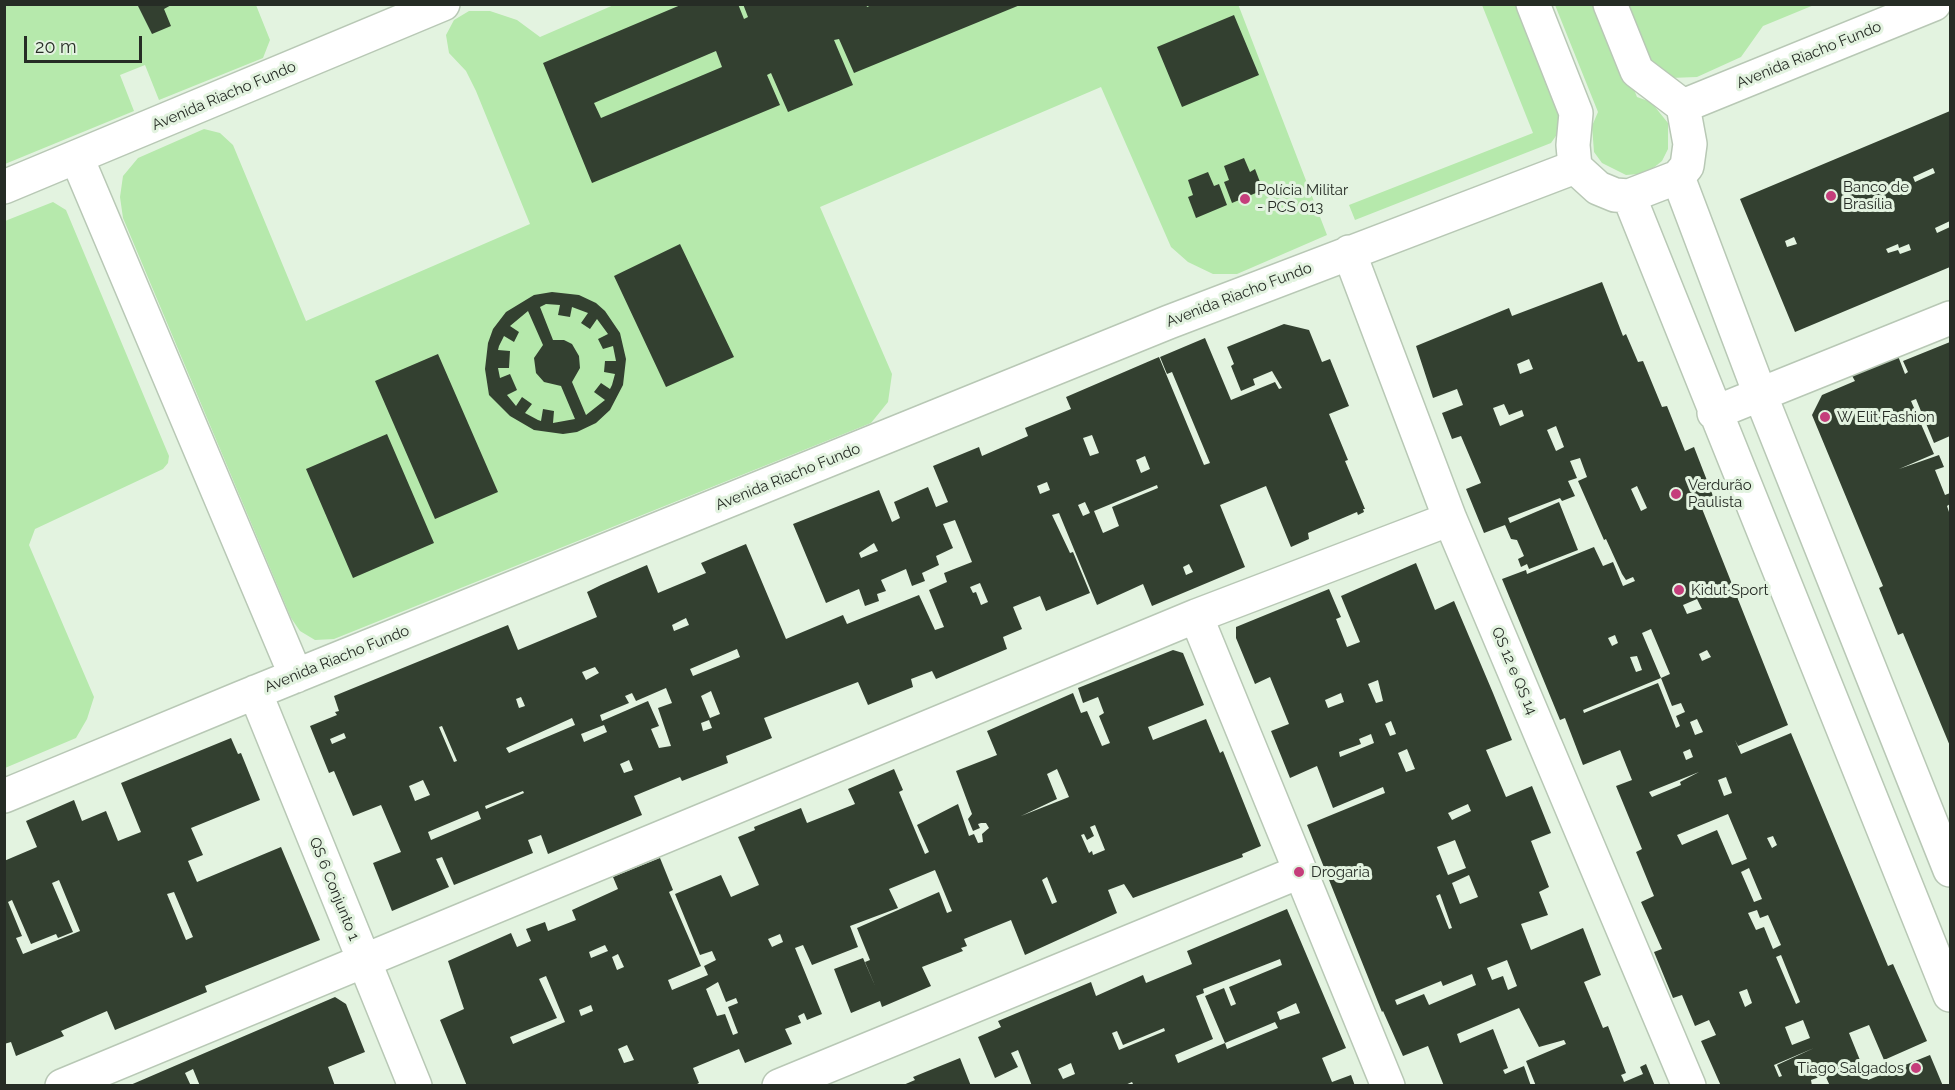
<!DOCTYPE html>
<html>
<head>
<meta charset="utf-8">
<style>
  body { margin:0 }
  #map { position:relative; width:1955px; height:1090px; overflow:hidden; background:#e3f3e0; font-family:Raleway,sans-serif }
  canvas { display:block }
  .frame { position:absolute; inset:0; border:6px solid #262c25; pointer-events:none }
  .scale { position:absolute; left:24px; top:36px; width:118px; height:27px; box-sizing:border-box; border:3px solid #262c25; border-top:0; padding-left:8px; font-size:18px; line-height:21px; white-space:nowrap; color:#262c25; -webkit-text-stroke:4px #e3f3e0; paint-order:stroke }
</style>
</head>
<body>
<div id="map">
<canvas width="1955" height="1090"></canvas>
<div class="frame"></div>
<div class="scale">20 m</div>
</div>
<script>
const g = document.querySelector('canvas').getContext('2d');
g.lineJoin = 'round';
function paint(path, color) { g.fillStyle = color; g.fill(path, 'evenodd'); }
const poly = rows => new Path2D(rows.map(r => 'M' + r).join(''));
function strokePath(path, color, width, dash) { g.strokeStyle = color; g.lineWidth = width; g.lineCap = dash ? 'butt' : 'round'; g.setLineDash(dash || []); g.stroke(path); }
function label(font, color, halo, rows, align = 'center') {
  g.font = font + ' Raleway,sans-serif'; g.lineWidth = 6; g.setLineDash([]); g.textBaseline = 'middle'; g.strokeStyle = halo; g.fillStyle = color; for (const [text, x, y, turn = 0] of rows) {
    g.save(); g.translate(x, y); g.rotate((+turn || 0) * Math.PI / 180); g.textAlign = isNaN(turn) ? turn : align; if (halo) g.strokeText(text, 0, 0); g.fillText(text, 0, 0); g.restore();
  }
}
const green = poly([
  [616,4,1238,4,1327,235,1237,274,1213,274,1188,262,1171,247,1101,87,820,207,892,374,888,402,871,423,334,639,315,640,300,631,291,618,123,218,120,197,123,176,138,158,204,129,220,133,233,145,306,321,530,224,476,91,466,71,449,53,446,35,454,20,469,11,490,11,517,20,540,37],
  [5,5,256,5,270,40,263,58,159,100,145,65,120,75,134,111,5,164],
  [1482,5,1522,5,1562,117,1558,133,1551,143,1355,220,1349,205,1533,133],
  [1555,5,1600,5,1637,97,1651,102,1668,123,1668,149,1662,161,1652,169,1639,174,1626,175,1602,163,1594,152,1592,126,1598,112],
  [1628,5,1814,5,1763,26,1741,57,1697,77,1670,78,1654,67],
  [53,202,66,210,169,456,168,463,163,469,35,529,29,545,94,697,87,719,76,738,5,768,5,221]
]);
const building = poly([
  [137,4,173,4,164,9,171,26,152,34],
  [683,4,738,4,744,19,748,17,743,4,866,4,867,7,874,4,1020,5,854,73,839,39,834,40,853,85,788,112,771,73,767,75,780,105,592,183,543,63],
  [716,51,722,67,601,118,594,103],
  [1234,15,1259,75,1182,107,1157,47],
  [1950,111,1950,221,1935,228,1937,233,1950,227,1950,267,1795,332,1740,199],
  [1933,168,1935,173,1915,182,1913,177],
  [1884,184,1886,189,1875,193,1874,189],
  [1794,237,1797,244,1787,247,1785,241],
  [1898,244,1899,248,1909,244,1911,250,1900,254,1898,250,1888,253,1886,249],
  [1244,158,1250,172,1255,169,1263,190,1232,203,1224,182,1229,180,1224,166],
  [1208,172,1214,186,1219,184,1227,205,1196,218,1188,197,1193,195,1188,180],
  [680,244,734,357,666,387,614,276],
  [1602,282,1623,336,1626,334,1638,362,1643,361,1662,407,1667,406,1685,451,1694,447,1713,496,1699,501,1788,725,1738,746,1735,740,1741,754,1791,733,1888,966,1893,964,1927,1041,1884,1060,1869,1025,1849,1033,1868,1080,1930,1055,1943,1086,1830,1086,1825,1075,1811,1080,1812,1086,1721,1086,1701,1041,1716,1035,1709,1020,1695,1026,1682,995,1673,998,1654,952,1662,949,1641,902,1654,896,1636,852,1642,849,1616,786,1632,780,1620,750,1583,765,1565,718,1560,720,1502,579,1526,570,1527,574,1594,547,1603,566,1613,562,1623,586,1635,581,1633,577,1626,580,1622,574,1606,539,1604,540,1578,481,1587,477,1580,458,1570,461,1577,478,1568,481,1575,496,1562,501,1560,498,1508,518,1510,523,1559,502,1578,550,1529,569,1527,564,1521,567,1518,559,1524,556,1517,540,1511,539,1505,525,1484,533,1466,489,1481,483,1461,436,1452,439,1442,413,1463,405,1457,389,1433,398,1416,346,1509,308,1512,316],
  [1529,359,1533,369,1520,374,1517,364],
  [1504,404,1509,415,1522,410,1524,416,1500,426,1493,408],
  [1556,426,1564,447,1556,451,1547,430],
  [1637,486,1647,508,1641,511,1631,489],
  [1697,599,1702,609,1687,614,1683,605],
  [1651,629,1670,674,1661,678,1672,706,1681,703,1685,712,1676,716,1680,726,1676,728,1658,683,1584,713,1583,710,1661,678,1642,633],
  [1615,635,1618,643,1612,646,1608,638],
  [1707,650,1711,657,1702,661,1699,654],
  [1637,656,1642,670,1636,672,1630,657],
  [1697,719,1703,732,1695,735,1690,722],
  [1690,749,1693,757,1686,760,1683,752],
  [1699,772,1680,782,1681,785,1652,797,1649,792],
  [1726,777,1732,793,1724,796,1718,780],
  [1728,814,1747,859,1732,865,1717,830,1682,845,1677,835],
  [1773,836,1777,845,1772,848,1767,838],
  [1749,868,1762,899,1754,902,1741,872],
  [1757,910,1760,918,1768,915,1781,945,1773,949,1764,927,1756,930,1748,913],
  [1781,955,1800,1002,1796,1004,1776,957],
  [1747,989,1752,1003,1745,1007,1739,992],
  [1803,1020,1810,1038,1792,1045,1785,1027],
  [1814,1048,1777,1065,1782,1076,1779,1077,1774,1065],
  [552,292,579,295,596,303,605,311,620,333,626,359,623,385,610,410,596,423,577,432,563,434,534,430,510,416,489,395,485,369,488,343,493,329,506,312,534,295],
  [546,304,560,305,558,315,570,317,572,307,588,313,581,323,590,329,597,319,608,334,598,339,603,349,613,346,616,361,605,361,604,372,615,374,612,385,610,389,601,383,594,392,605,400,586,415,572,382,580,368,579,356,572,344,564,340,553,340,540,307],
  [528,311,543,345,534,358,536,373,544,382,561,386,575,419,553,423,554,411,543,409,541,421,538,420,525,413,532,404,522,397,516,406,507,395,517,390,510,374,500,378,498,368,509,368,510,351,498,350,499,346,504,336,514,342,519,332,510,326],
  [1284,324,1309,330,1322,362,1330,359,1349,406,1329,414,1348,460,1345,461,1365,509,1363,509,1364,512,1358,515,1357,512,1308,533,1309,539,1291,547,1266,486,1220,505,1245,567,1152,606,1143,584,1097,605,1059,513,1052,515,1070,553,1073,552,1090,593,1046,611,1040,596,1013,607,1022,629,1003,637,1007,649,936,679,932,671,911,679,913,687,868,705,858,682,764,718,772,738,726,756,728,763,682,781,680,777,634,796,642,815,548,854,541,835,528,840,533,853,454,885,442,857,436,859,449,887,392,911,373,863,401,852,381,805,353,816,334,771,329,773,310,726,337,715,335,712,339,711,334,696,508,625,518,650,597,617,587,592,601,585,647,565,658,593,706,573,701,563,746,544,786,639,843,615,847,624,919,595,935,630,944,627,929,590,947,582,944,573,972,562,955,520,943,524,953,548,936,556,939,565,922,573,925,581,912,586,906,569,881,580,886,591,877,594,879,601,865,606,859,589,826,603,793,524,879,490,892,522,900,518,894,502,928,487,936,507,948,502,933,466,979,447,982,456,1028,436,1025,428,1071,409,1066,397,1159,357,1204,465,1210,463,1172,372,1167,374,1160,357,1205,338,1231,400,1275,382,1279,389,1282,388,1272,371,1253,379,1255,385,1241,391,1231,366,1234,364,1227,347],
  [1092,435,1099,453,1090,456,1083,438],
  [1145,456,1150,469,1141,473,1136,460],
  [1047,482,1050,490,1040,494,1037,486],
  [1157,485,1158,488,1112,507,1119,526,1103,533,1094,511],
  [1085,502,1090,513,1083,516,1078,505],
  [874,543,878,551,861,558,859,553],
  [1189,564,1193,572,1186,575,1183,567],
  [980,583,988,602,981,605,976,592,973,593,970,587],
  [686,618,689,625,674,631,672,625],
  [737,649,740,657,693,676,690,669],
  [595,667,599,673,586,680,582,672],
  [666,688,672,703,658,708,671,746,659,748,651,729,659,726,648,701,602,721,600,715,629,703,625,696,632,693,636,701],
  [711,691,720,714,710,718,701,696],
  [521,697,525,706,519,708,516,699],
  [572,718,575,725,509,753,506,748],
  [709,720,712,728,703,731,701,723],
  [604,725,607,732,584,742,581,734],
  [442,726,457,761,454,762,439,727],
  [344,733,346,738,332,744,330,739],
  [629,760,633,770,624,773,620,764],
  [423,780,430,795,415,801,409,786],
  [523,791,524,793,486,809,485,806],
  [478,811,481,819,431,840,428,832],
  [1950,342,1950,436,1934,443,1916,399,1911,401,1934,454,1899,469,1939,455,1944,467,1935,470,1945,495,1950,493,1950,504,1947,506,1950,515,1950,746,1903,633,1898,635,1879,588,1883,586,1812,415,1822,395,1855,381,1851,374,1898,356,1905,374,1908,372,1903,361],
  [438,354,498,492,435,519,375,381],
  [387,434,434,543,353,578,306,469],
  [1416,563,1435,610,1454,601,1493,693,1512,740,1486,750,1506,797,1532,786,1551,833,1531,841,1549,887,1539,892,1548,915,1521,924,1531,950,1583,928,1601,975,1584,982,1603,1028,1608,1026,1626,1073,1621,1075,1623,1079,1624,1082,1643,1074,1640,1067,1646,1064,1655,1086,1536,1086,1526,1061,1566,1044,1564,1040,1539,1047,1519,1008,1457,1034,1460,1043,1493,1029,1508,1068,1503,1070,1505,1074,1524,1066,1531,1086,1444,1086,1428,1046,1403,1056,1383,1011,1382,1012,1307,825,1385,793,1383,787,1333,808,1317,766,1290,778,1271,731,1289,724,1270,677,1255,684,1236,638,1236,627,1329,589,1341,617,1336,619,1347,647,1360,642,1341,596],
  [1378,680,1383,701,1376,703,1368,684],
  [1341,693,1344,702,1328,708,1325,700],
  [1391,721,1396,734,1390,736,1385,724],
  [1371,734,1374,743,1340,757,1339,752,1361,744,1359,739],
  [1407,749,1415,769,1406,772,1398,753],
  [1468,804,1471,811,1452,820,1448,813],
  [1455,840,1466,868,1448,875,1437,847],
  [1469,875,1478,897,1460,904,1452,883],
  [1440,894,1452,928,1449,929,1436,896],
  [1507,960,1517,986,1508,990,1503,976,1492,980,1487,968],
  [1472,974,1476,985,1429,1005,1424,994,1397,1005,1395,1000,1441,981,1443,986],
  [1173,650,1183,653,1204,705,1148,727,1153,740,1206,719,1220,753,1223,751,1261,846,1242,854,1243,857,1133,898,1124,884,1108,890,1117,913,1025,955,1011,920,964,939,967,946,961,948,963,951,922,967,931,986,882,1007,880,1001,851,1013,834,969,863,958,876,988,865,962,870,960,857,928,939,892,947,913,952,911,935,870,889,889,898,908,850,926,858,947,812,965,803,945,795,948,822,1014,807,1020,804,1013,798,1016,801,1023,785,1029,792,1044,745,1063,739,1049,693,1068,699,1083,693,1086,467,1086,440,1020,464,1009,448,961,511,933,517,947,531,941,526,929,545,922,548,931,576,920,572,910,618,889,613,877,660,858,673,890,669,892,701,966,668,980,672,990,708,975,704,966,716,960,712,951,700,955,675,894,721,875,731,897,759,885,738,837,755,830,754,827,801,808,807,823,855,804,848,789,894,769,903,790,899,792,925,854,929,852,917,825,958,804,969,836,974,834,978,843,983,842,982,834,989,828,986,823,981,823,978,824,980,828,973,831,968,819,972,814,956,771,997,755,987,731,1073,693,1081,713,1087,711,1102,746,1110,743,1099,716,1104,713,1098,697,1083,703,1078,688],
  [1057,769,1069,797,1021,816,1057,799,1047,774],
  [1095,825,1105,850,1093,855,1092,851,1089,853,1081,835,1084,834,1087,840,1094,836,1090,827],
  [1047,877,1057,902,1052,904,1042,880],
  [780,934,783,942,772,947,768,939],
  [605,945,608,951,591,958,589,952],
  [618,954,624,967,617,970,612,957],
  [546,976,565,1022,513,1044,510,1037,557,1018,539,979],
  [718,982,726,1002,736,998,738,1003,728,1007,738,1033,733,1035,725,1014,717,1016,706,989],
  [591,1005,593,1011,581,1016,579,1010],
  [627,1045,634,1060,624,1063,618,1049],
  [231,738,238,754,241,753,260,800,191,828,203,855,188,861,197,882,281,847,320,940,205,986,207,992,115,1030,107,1011,61,1031,64,1036,16,1056,11,1042,4,1044,4,861,37,847,26,821,74,800,82,821,106,811,118,841,141,832,121,783],
  [59,880,80,931,23,954,16,938,22,936,8,902,12,900,31,944,56,934,58,938,73,932,52,883],
  [174,892,193,937,186,940,167,894],
  [1287,909,1346,1048,1322,1058,1332,1082,1351,1075,1355,1086,1134,1086,1132,1082,1123,1086,1032,1086,1018,1050,1011,1053,1018,1067,995,1078,978,1037,1001,1027,998,1021,1091,982,1096,996,1143,975,1146,983,1192,964,1187,951],
  [1280,959,1282,965,1229,987,1236,1004,1231,1006,1224,988,1205,996,1225,1043,1275,1022,1278,1028,1227,1049,1225,1043,1178,1063,1175,1055,1213,1039,1196,996,1204,993,1203,989],
  [1296,1003,1300,1013,1280,1020,1277,1012],
  [1164,1028,1165,1031,1119,1050,1112,1033,1117,1031,1123,1045],
  [1071,1063,1075,1074,1063,1079,1058,1069],
  [335,997,346,1004,365,1052,328,1067,335,1086,200,1086,193,1069,185,1073,191,1086,128,1086],
  [960,1058,971,1086,901,1086,915,1080,913,1077]
]);
const minor = poly([
  [1533,4,1576,113,1573,145,1575,167,1598,188,1615,195,1629,196,1678,177,1687,166,1690,144,1683,106,1637,71,1610,4],
  [1683,106,1934,4],
  [77,158,296,676],
  [1678,177,1760,394,1950,870],
  [4,187,443,4],
  [1629,196,1950,995],
  [1349,252,1450,519,1689,1086],
  [1714,413,1950,318],
  [1196,616,1388,1086],
  [255,692,415,1086],
  [4,796,241,698,1169,322,1575,167],
  [62,1086,1196,616,1450,519],
  [779,1086,1299,872]
]);
const markers = [
  [1831,196,6,"#c53e7b"],
  [1245,199,6,"#c53e7b"],
  [1825,417,6,"#c53e7b"],
  [1676,494,6,"#c53e7b"],
  [1679,590,6,"#c53e7b"],
  [1299,872,6,"#c53e7b"],
  [1916,1068,6,"#c53e7b"]
];
const streetNames = [
  ["Avenida Riacho Fundo",1809,55,-22],
  ["Avenida Riacho Fundo",224,96,-23],
  ["Avenida Riacho Fundo",1239,295,-21],
  ["Avenida Riacho Fundo",788,477,-22],
  ["Avenida Riacho Fundo",337,659,-22],
  ["QS 12 e QS 14",1514,671,67],
  ["QS 6 Conjunto 1",334,889,68]
];
const poiNames = [
  ["Banco de",1843,187],
  ["Brasília",1843,204],
  ["Polícia Militar",1257,190],
  ["- PCS 013",1257,207],
  ["W Elit Fashion",1837,417],
  ["Verdurão",1688,485],
  ["Paulista",1688,502],
  ["Kidut Sport",1691,590],
  ["Drogaria",1311,872],
  ["Tiago Salgados",1904,1068,"right"]
];
paint(green, '#b6e9ac');
paint(building, '#334030');
strokePath(minor, '#b8c8b5', 36);
strokePath(minor, '#fff', 33);
for (const [x, y, r, color] of markers) { const dot = new Path2D(); dot.arc(x, y, r, 0, 2 * Math.PI); g.fillStyle = color; g.fill(dot); strokePath(dot, '#e3f3e0', 2); }
label('15px', '#262c25', '#e3f3e0', streetNames);
label('15px', '#262c25', '#e3f3e0', poiNames, 'left');
</script>
</body>
</html>
